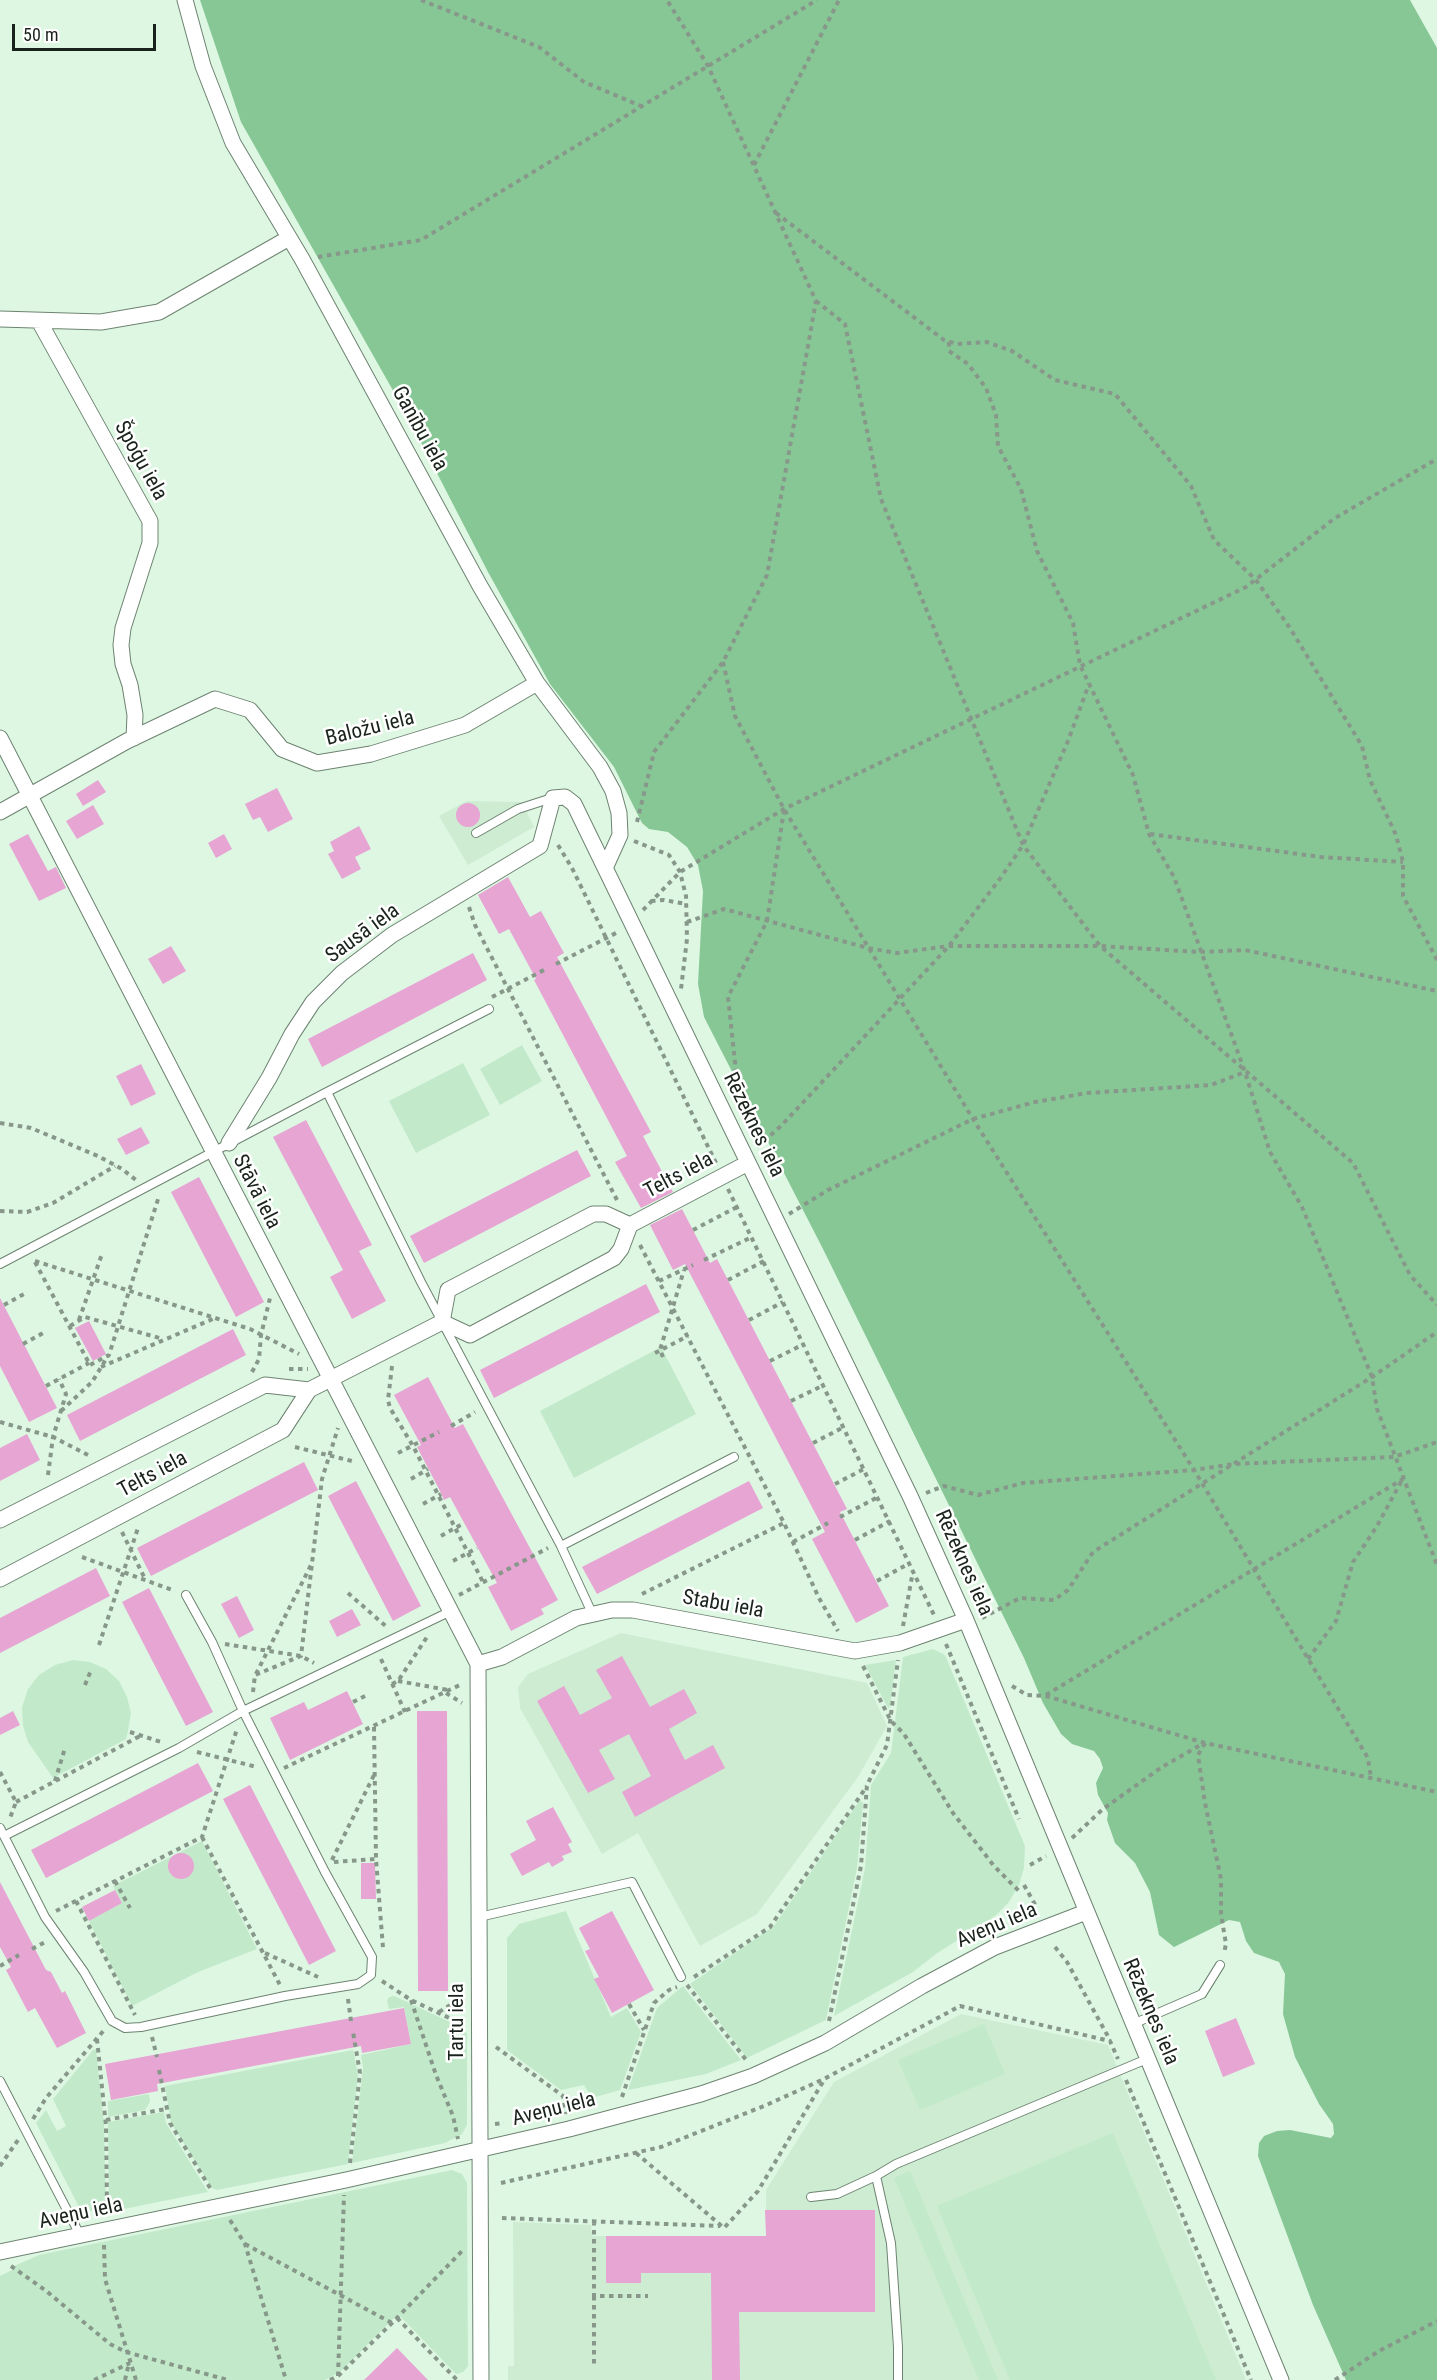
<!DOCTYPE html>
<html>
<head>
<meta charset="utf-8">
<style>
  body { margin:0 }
  #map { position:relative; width:1437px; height:2380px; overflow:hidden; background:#def7e3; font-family:"Roboto Condensed",sans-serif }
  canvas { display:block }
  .scale { position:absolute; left:12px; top:24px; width:144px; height:27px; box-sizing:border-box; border:3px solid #19221b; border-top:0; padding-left:8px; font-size:18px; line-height:21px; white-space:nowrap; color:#19221b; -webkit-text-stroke:4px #fff; paint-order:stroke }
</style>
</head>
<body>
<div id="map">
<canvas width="1437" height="2380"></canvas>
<div class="scale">50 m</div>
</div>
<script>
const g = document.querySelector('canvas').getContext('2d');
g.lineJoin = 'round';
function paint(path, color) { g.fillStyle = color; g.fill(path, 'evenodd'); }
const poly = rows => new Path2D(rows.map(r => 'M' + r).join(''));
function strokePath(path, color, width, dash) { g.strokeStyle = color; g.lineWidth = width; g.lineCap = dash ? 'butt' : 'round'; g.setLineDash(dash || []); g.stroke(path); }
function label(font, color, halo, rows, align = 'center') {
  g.font = font + ' "Roboto Condensed",sans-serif'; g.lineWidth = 5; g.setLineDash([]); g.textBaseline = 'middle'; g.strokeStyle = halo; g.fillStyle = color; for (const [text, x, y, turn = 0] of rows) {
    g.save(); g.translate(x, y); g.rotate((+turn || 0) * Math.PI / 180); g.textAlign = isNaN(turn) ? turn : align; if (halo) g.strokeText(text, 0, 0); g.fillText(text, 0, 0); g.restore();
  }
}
const built = poly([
  [467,801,522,802,534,827,468,865,439,816],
  [621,1633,867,1683,887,1726,858,1777,757,1914,700,1946,638,1833,602,1854,520,1708,518,1687,528,1674],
  [961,2014,1108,2045,1246,2380,508,2380,508,2366,514,2366,513,2222,591,2225,592,2236,740,2236,741,2245,766,2245,766,2190,834,2082]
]);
const green = poly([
  [522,1045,542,1081,500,1105,480,1069],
  [463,1063,490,1115,416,1153,389,1101],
  [661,1347,696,1414,574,1478,540,1411],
  [933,1649,945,1655,1025,1846,1024,1868,1019,1885,1009,1902,995,1916,936,1954,913,1972,834,2016,865,1868,871,1785,891,1753,903,1657],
  [73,1660,90,1662,106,1669,119,1681,127,1697,131,1713,128,1731,126,1739,53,1778,28,1742,23,1726,22,1707,28,1689,39,1675,55,1665],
  [896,1660,890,1707,888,1708,865,1665],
  [860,1800,863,1803,857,1868,826,2020,747,2058,690,1984,774,1926],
  [202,1841,257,1949,198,1972,132,2006,89,1921,122,1903,113,1886],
  [566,1911,611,2017,627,2008,641,2032,620,2090,592,2098,584,2085,561,2090,507,2050,507,1938,519,1924],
  [683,1986,741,2060,706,2074,628,2090,657,2008],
  [394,1996,463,2028,467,2034,467,2125,462,2134,445,2143,352,2163,363,2068,361,2055,411,2044,404,2007,389,2009,387,2001,389,1997],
  [984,2024,1005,2074,920,2110,898,2060],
  [96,2049,104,2124,106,2208,85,2212,79,2207,36,2123,46,2110,57,2131,66,2126,53,2099,93,2050],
  [353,2050,358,2074,348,2164,217,2190,212,2188,171,2123,165,2086],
  [149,2094,150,2102,145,2110,108,2117,108,2101],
  [164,2112,166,2123,208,2192,109,2212,108,2122],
  [1113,2133,1216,2380,1010,2380,937,2206],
  [452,2170,462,2174,467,2183,467,2193,468,2366,463,2372,456,2374,398,2314,340,2372,325,2380,0,2380,0,2276,16,2268,14,2266,39,2255],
  [910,2171,998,2380,979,2380,894,2178]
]);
const forest = poly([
  [200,0,1410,0,1437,48,1437,2380,1346,2380,1313,2305,1258,2156,1259,2143,1264,2136,1277,2131,1290,2130,1331,2138,1334,2134,1333,2124,1319,2104,1295,2057,1283,2014,1285,1974,1279,1962,1254,1953,1246,1941,1240,1922,1229,1920,1174,1947,1159,1935,1150,1892,1135,1863,1115,1843,1107,1820,1108,1813,1098,1795,1096,1783,1103,1768,1100,1759,1094,1751,1072,1744,1061,1734,1043,1703,1024,1658,823,1249,704,1017,698,984,703,891,698,865,687,847,668,832,649,829,642,823,614,767,550,684,488,572,408,417,241,122]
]);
const building = poly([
  [98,780,106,792,83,806,76,794],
  [277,788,293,819,268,832,260,817,253,820,245,804],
  '456 815a12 12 0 1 1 24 0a12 12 0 1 1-24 0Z',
  [93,805,104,824,77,839,66,821],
  [359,826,371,849,355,857,361,869,342,879,328,854,334,851,330,842],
  [28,834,48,871,56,867,66,888,39,901,9,844],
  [224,834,232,849,216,858,208,843],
  [508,877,530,917,541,911,564,953,557,957,651,1132,643,1136,673,1192,641,1208,615,1162,627,1156,534,980,536,979,509,929,499,934,478,895],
  [171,946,186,971,163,984,148,959],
  [473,953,487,980,322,1067,308,1039],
  [141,1064,156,1094,131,1106,116,1076],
  [306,1120,372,1245,359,1251,386,1301,352,1319,330,1277,343,1270,273,1137],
  [141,1127,150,1143,126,1155,117,1139],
  [577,1150,591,1176,424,1263,410,1236],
  [199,1177,264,1302,236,1317,171,1192],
  [682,1209,710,1263,717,1259,847,1509,840,1512,889,1606,856,1623,812,1539,825,1532,685,1264,673,1270,650,1225],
  [646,1284,660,1312,494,1398,480,1370],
  [0,1298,57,1408,29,1422,0,1366],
  [89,1321,106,1354,93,1361,75,1328],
  [233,1329,246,1355,80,1441,67,1415],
  [428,1377,455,1428,463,1424,558,1600,541,1609,544,1614,511,1631,488,1587,497,1583,450,1497,444,1500,440,1491,417,1447,421,1445,394,1395],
  [27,1434,40,1460,0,1481,0,1448],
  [304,1462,318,1490,151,1576,137,1548],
  [356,1481,421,1606,393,1621,328,1496],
  [749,1481,763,1508,597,1594,582,1567],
  [96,1568,110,1596,0,1653,0,1618],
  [149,1588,213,1712,186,1726,122,1602],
  [237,1596,254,1630,239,1638,221,1604],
  [352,1609,361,1625,337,1637,329,1621],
  [622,1656,650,1707,684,1689,697,1713,669,1729,685,1760,713,1745,725,1768,635,1817,622,1792,651,1776,629,1734,599,1750,615,1779,588,1793,537,1701,564,1686,580,1715,612,1698,596,1670],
  [347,1691,363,1724,290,1760,270,1718,304,1702,308,1710],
  [13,1711,20,1725,0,1735,0,1718],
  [417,1711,447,1711,448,1991,418,1991],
  [198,1763,213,1791,46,1878,31,1850],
  [250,1785,336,1951,309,1965,223,1799],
  [553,1807,572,1842,568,1844,572,1852,562,1856,564,1860,552,1867,549,1862,522,1876,510,1854,536,1840,526,1821],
  '168 1866a13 13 0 1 1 26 0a13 13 0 1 1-26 0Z',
  [361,1863,375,1863,376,1899,361,1899],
  [0,1882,46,1970,51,1972,62,1993,65,1991,86,2033,57,2048,35,2008,28,2012,6,1970,11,1967,0,1947],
  [115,1890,122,1903,89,1921,82,1907],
  [612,1911,654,1990,612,2013,594,1979,599,1977,585,1951,590,1949,579,1928],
  [404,2008,411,2044,362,2053,361,2046,157,2084,158,2091,111,2100,105,2064],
  [1236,2018,1255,2064,1223,2077,1205,2031],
  [765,2210,875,2210,875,2312,739,2312,740,2380,712,2380,711,2273,641,2273,641,2283,606,2283,606,2236,766,2236],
  [397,2348,428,2380,364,2380]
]);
const path = poly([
  [421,0,539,47,584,82,641,106],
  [754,165,839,0],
  [776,213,944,340,957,344,987,342,1012,351,1055,380,1115,394,1191,486,1214,540,1256,580,1290,628,1362,746,1370,780,1396,835,1403,862,1403,896,1437,960],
  [318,257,421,240,817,0],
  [816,301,845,324,881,499,1023,845,1100,946,1353,1163,1410,1275,1437,1305],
  [949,342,949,351,968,364,986,388,996,415,998,446,1021,489,1037,551,1073,623,1080,665,1133,775,1149,834,1174,877,1245,1072,1270,1152,1302,1207,1372,1377,1377,1409,1437,1565],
  [723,662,735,716,784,809,973,1119,1194,1470,1368,1758,1371,1778],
  [637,822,654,752,723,662,767,575,816,301,708,66,667,0],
  [1150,834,1321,857,1403,862],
  [634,841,669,855,680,872,686,896,687,939,681,989],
  [558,845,572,868,716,1163],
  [651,901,664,900,686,904],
  [469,907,475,925,618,1202],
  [643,910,680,872,784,809,1246,587,1335,518,1437,459],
  [687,922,724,909,868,948,897,953,949,946,1100,946,1200,952,1245,950,1437,991],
  [556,964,618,932],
  [492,997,544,970],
  [736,1100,738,1090,728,997,767,921,784,810],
  [0,1123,31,1128,98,1156,122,1169,136,1180],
  [757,1147,781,1126,949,946,1002,876,1023,845,1068,741,1089,684],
  [728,1189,934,1615],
  [0,1211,27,1212,53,1203,115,1166],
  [789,1214,828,1190,973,1119,1035,1102,1087,1093,1211,1085,1245,1072],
  [693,1230,737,1207],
  [640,1245,784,1523,819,1598,838,1631],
  [704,1260,752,1237],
  [35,1261,250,1329,299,1354],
  [35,1262,90,1365,109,1355,159,1196],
  [728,1280,764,1261],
  [659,1281,693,1265],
  [4,1305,24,1294],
  [79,1320,102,1254],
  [749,1320,783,1302],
  [70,1326,85,1317,163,1339],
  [23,1344,45,1332],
  [655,1353,688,1336],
  [663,1357,660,1350,684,1270],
  [770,1361,804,1344],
  [392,1366,388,1400,390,1408,413,1446,483,1582],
  [101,1367,215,1318],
  [289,1369,308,1369],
  [252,1372,259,1359,261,1335,270,1298],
  [46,1386,89,1363],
  [791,1401,824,1385],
  [61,1411,92,1382,108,1356],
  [0,1422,53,1437,88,1455],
  [451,1426,475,1412],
  [813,1443,844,1427],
  [295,1447,356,1462],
  [398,1453,439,1432],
  [48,1475,53,1437,66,1394,59,1379],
  [411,1479,428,1469],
  [835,1484,864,1469],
  [926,1493,944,1486,978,1495,1023,1483,1194,1470,1234,1464,1394,1457,1437,1442],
  [423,1504,441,1494],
  [840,1517,878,1497],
  [122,1532,145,1579],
  [441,1536,464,1523],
  [855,1540,890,1521],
  [793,1542,828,1523],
  [82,1557,175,1591],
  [453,1561,477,1548],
  [877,1581,910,1563],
  [348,1593,388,1628],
  [642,1594,784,1523],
  [459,1595,548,1548],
  [982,1618,1020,1598,1054,1600,1068,1590,1093,1552,1372,1377,1437,1332],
  [903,1626,913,1571],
  [225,1644,301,1656,314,1663],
  [946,1644,1019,1819],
  [99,1645,138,1528],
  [381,1659,405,1712],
  [1308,1659,1336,1621,1353,1562,1377,1526,1402,1480],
  [863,1666,891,1721,904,1734,953,1813,994,1866,1021,1893],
  [256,1674,312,1563],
  [398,1681,448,1690],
  [392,1684,398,1681,427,1637],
  [85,1685,91,1670],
  [1012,1686,1027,1695,1046,1696,1205,1743,1437,1792],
  [253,1692,255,1675,301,1656,322,1479,338,1428],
  [446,1693,462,1703],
  [1046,1695,1403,1479],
  [353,1702,369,1694],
  [374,1727,376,1859,383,1948],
  [130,1732,161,1742],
  [1205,1743,1198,1755,1205,1803,1221,1879,1221,1914,1226,1944,1224,1953],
  [197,1752,257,1767],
  [284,1768,462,1684],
  [0,1772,16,1802,10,1818],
  [55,1781,65,1748],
  [16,1802,140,1736],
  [202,1837,280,1985],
  [1072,1838,1103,1809,1162,1767,1204,1743],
  [332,1860,374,1775],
  [334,1862,376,1859],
  [1030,1865,1046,1856],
  [115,1881,130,1908],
  [1024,1885,1037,1908],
  [76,1901,135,2015],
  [56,1911,202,1837,237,1729],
  [1055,1947,1067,1962,1110,2040],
  [32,1949,47,1941],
  [265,1953,318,1977],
  [0,1966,19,1955],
  [694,1977,770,1927,867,1786],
  [382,1981,411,2000,462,2024],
  [687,1985,747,2061],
  [348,1999,351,2021],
  [411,2000,436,2075,453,2116,458,2139],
  [629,2004,644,2030],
  [439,2012,463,1997],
  [829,2021,861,1866,867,1785,887,1745,898,1660],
  [152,2037,157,2057],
  [97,2039,106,2126,107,2208,106,2213],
  [496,2047,563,2096,566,2114],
  [159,2070,170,2123,212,2191],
  [1126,2080,1251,2380],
  [622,2097,654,2003,669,1990,677,1987],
  [33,2119,46,2098,105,2029],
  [106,2120,166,2109],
  [495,2124,504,2123],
  [636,2153,724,2228,758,2191,824,2080],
  [350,2163,360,2073,353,2032],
  [0,2166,18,2140],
  [501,2183,661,2147,764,2106,824,2079,960,2006,1110,2041,1118,2059],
  [502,2218,720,2226],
  [230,2220,245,2244,286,2380],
  [594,2221,594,2296,648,2296],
  [245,2244,392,2323],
  [104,2245,105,2279,136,2380],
  [11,2266,45,2290,110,2344,126,2352,228,2380],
  [594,2296,594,2365],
  [397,2318,457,2380],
  [338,2376,344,2195],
  [94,2380,130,2363],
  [125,2380,129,2363],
  [330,2380,338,2376,392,2323,464,2249],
  [1335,2380,1379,2351,1437,2321]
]);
const service = poly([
  [476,833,518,809,552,798],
  [327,1092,489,1009],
  [0,1264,327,1092,421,1282,561,1546,592,1613],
  [561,1546,734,1457],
  [0,1828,45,1917,84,1972,112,2021,125,2028,141,2027,285,1996,358,1984,371,1975,372,1957,325,1872,243,1711,212,1642,186,1595],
  [4,1836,179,1748,243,1711,451,1611],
  [479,1917,632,1882,681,1977],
  [1133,2024,1202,1994,1220,1965],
  [0,2081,80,2235],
  [876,2176,896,2164,1147,2059],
  [811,2197,837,2194,876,2176,891,2243,898,2347,898,2380]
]);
const minor = poly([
  [185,0,203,66,233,143,302,259,480,586,537,683,600,767,613,791,619,813,620,835,606,866],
  [0,319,101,322,159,312,289,238],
  [39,321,150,521,150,543,123,628,121,645,123,664,130,685,135,715,134,738],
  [0,738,478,1664,481,2380],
  [0,812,127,741,215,699,250,710,282,749,317,763,371,754,465,725,537,683],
  [229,1143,269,1078,292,1034,313,1002,342,973,392,935,540,846,553,798,565,797,574,804,910,1496,966,1620,1281,2380],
  [442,1322,470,1335,614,1258,621,1249,630,1225,748,1163],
  [442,1322,448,1290,593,1214,606,1214,630,1225],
  [0,1520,265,1385,309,1390],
  [0,1579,283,1430,309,1390,442,1322],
  [478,1664,502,1657,576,1618,612,1610,633,1610,855,1651,900,1643,966,1620],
  [0,2252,346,2180,569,2129,701,2094,753,2076,825,2043,922,1986,995,1947,1086,1912]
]);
const streetNames = [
  ["Ganību iela",419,429,61],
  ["Špoģu iela",140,461,61],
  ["Baložu iela",370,729,-14],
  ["Sausā iela",363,934,-36],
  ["Rēzeknes iela",753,1125,64],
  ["Telts iela",679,1176,-28],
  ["Stāvā iela",256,1192,63],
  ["Telts iela",153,1475,-28],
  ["Rēzeknes iela",963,1563,66],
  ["Stabu iela",723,1605,10],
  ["Aveņu iela",997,1926,-23],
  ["Rēzeknes iela",1150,2012,67],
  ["Tartu iela",458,2022,-90],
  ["Aveņu iela",554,2110,-14],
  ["Aveņu iela",81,2214,-12]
];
paint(built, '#cdecd2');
paint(green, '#c2eaca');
paint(forest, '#87c795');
paint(building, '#e6a5d3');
strokePath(service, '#6d8371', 10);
strokePath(minor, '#6d8371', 17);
strokePath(path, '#87988a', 4, [4.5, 4.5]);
strokePath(service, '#fff', 8);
strokePath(minor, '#fff', 15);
label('21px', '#19221b', '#fff', streetNames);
</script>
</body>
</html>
